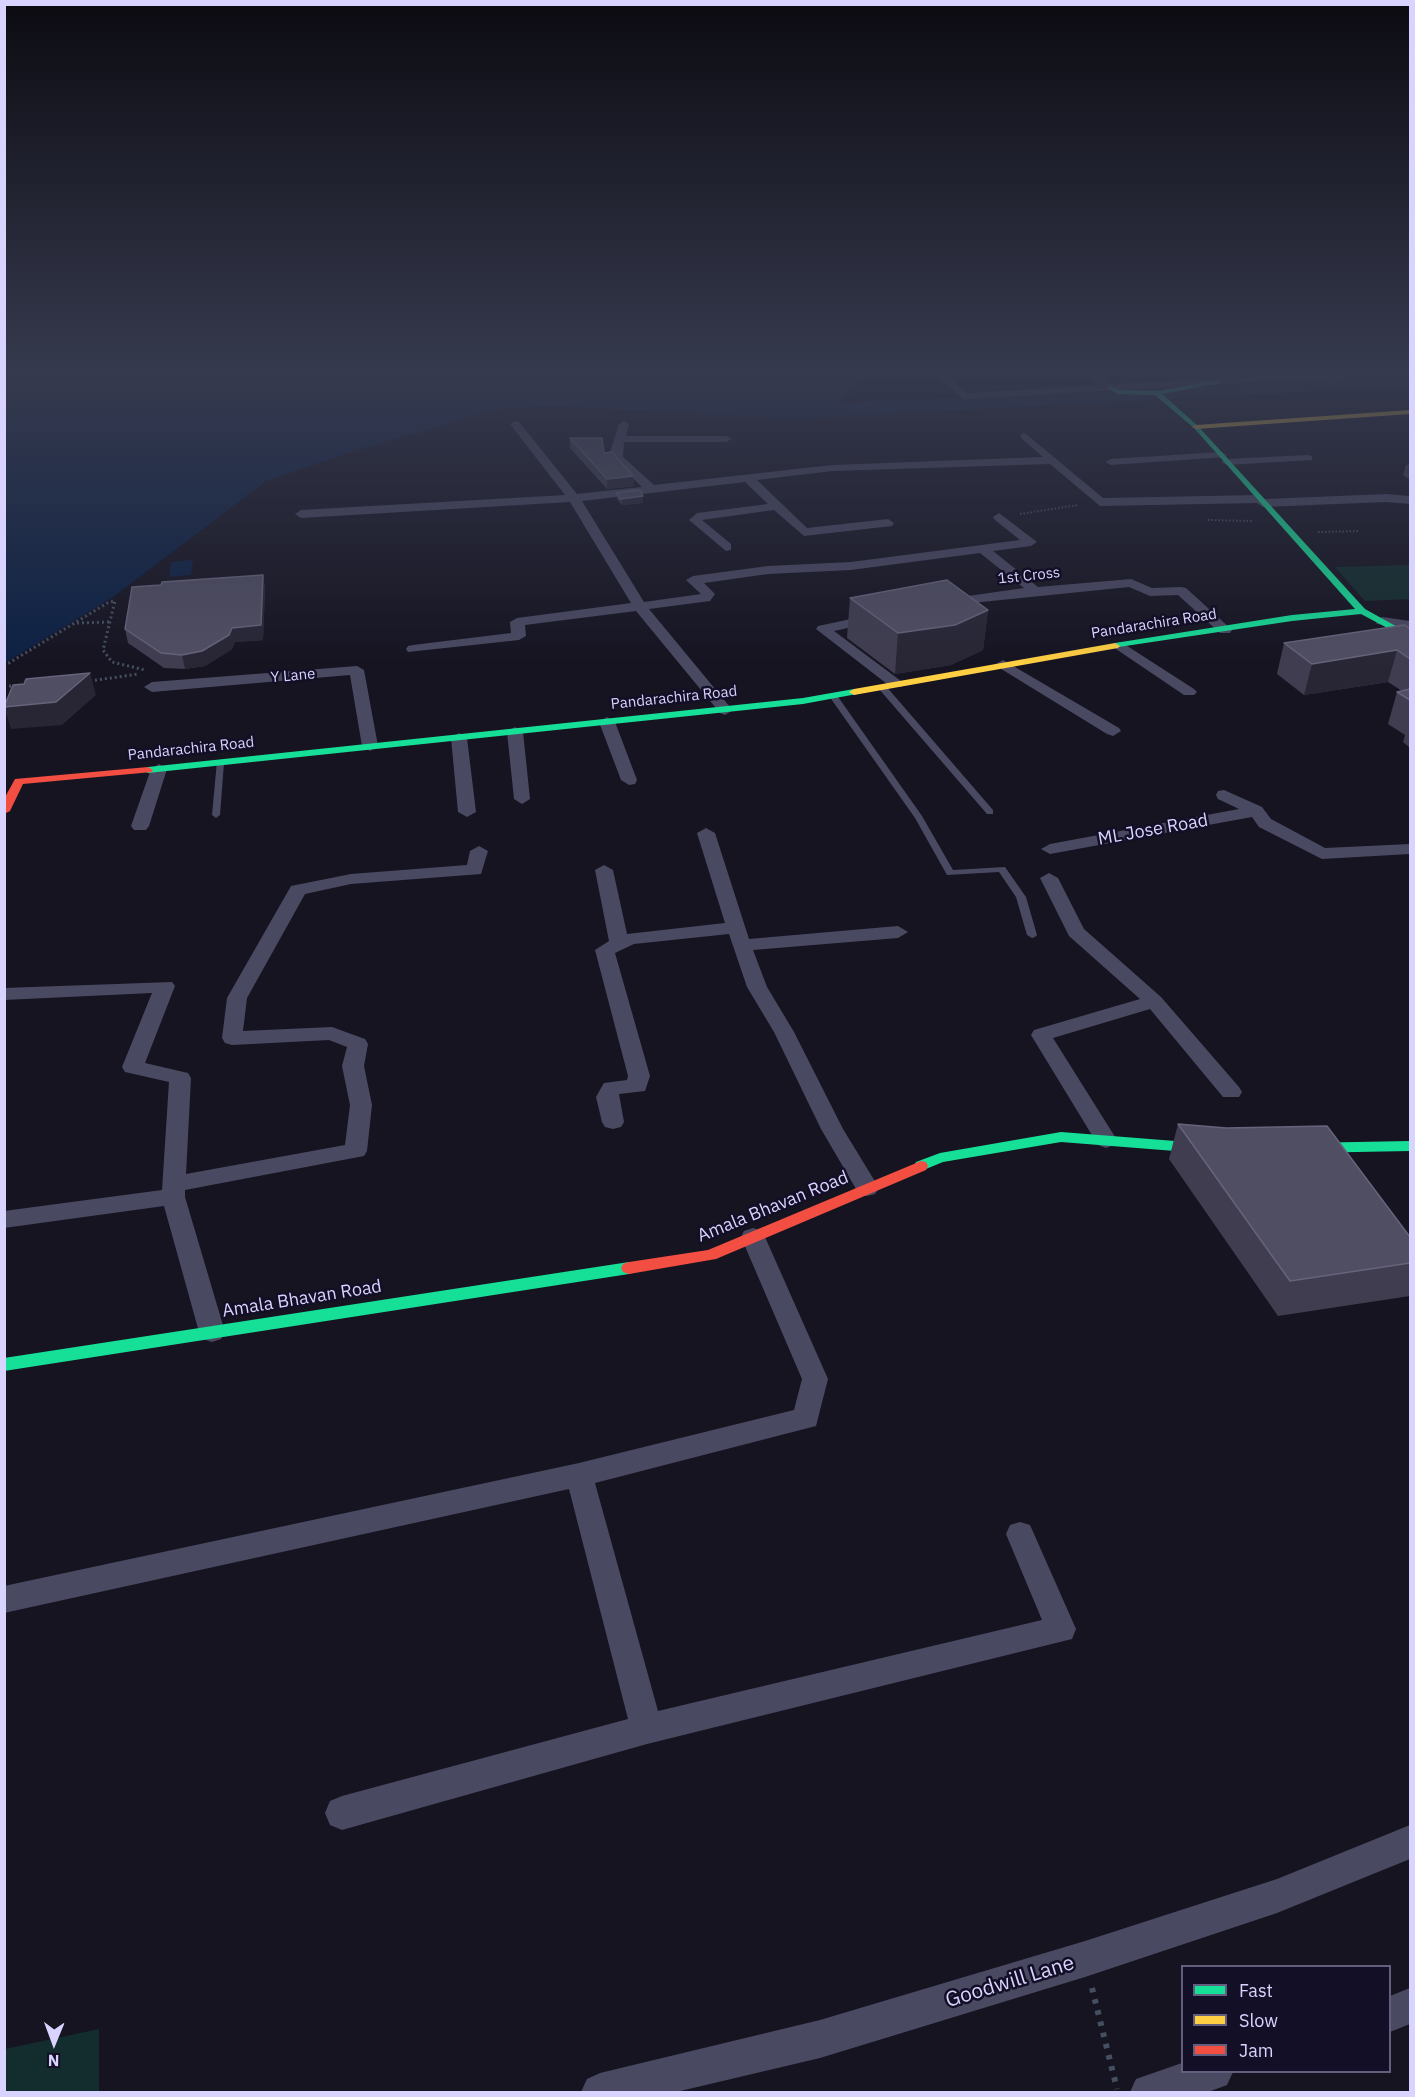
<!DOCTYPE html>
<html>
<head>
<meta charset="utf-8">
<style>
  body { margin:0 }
  #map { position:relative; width:1415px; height:2097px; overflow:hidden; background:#161421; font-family:"IBM Plex Sans",sans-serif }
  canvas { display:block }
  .frame { position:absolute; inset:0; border:6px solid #d9d4ff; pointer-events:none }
  .legend { position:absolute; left:1181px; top:1965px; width:210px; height:108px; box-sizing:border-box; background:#130f26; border:2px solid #625e7d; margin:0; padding:8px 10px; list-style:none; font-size:18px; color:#d9d4ff }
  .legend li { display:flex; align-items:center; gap:12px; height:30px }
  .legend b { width:30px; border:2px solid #625e7d }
  .north { position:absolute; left:24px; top:2013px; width:60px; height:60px; -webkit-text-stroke:4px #130f26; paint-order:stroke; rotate:181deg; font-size:16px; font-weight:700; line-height:24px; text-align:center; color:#d9d4ff }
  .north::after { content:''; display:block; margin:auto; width:21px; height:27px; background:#d9d4ff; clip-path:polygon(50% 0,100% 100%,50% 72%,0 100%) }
</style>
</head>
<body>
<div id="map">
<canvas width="1415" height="2097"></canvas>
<div class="frame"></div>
<ul class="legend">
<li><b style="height:8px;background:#16e098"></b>Fast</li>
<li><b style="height:8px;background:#ffcf43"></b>Slow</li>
<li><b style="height:8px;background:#f24e42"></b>Jam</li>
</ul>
<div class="north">N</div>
</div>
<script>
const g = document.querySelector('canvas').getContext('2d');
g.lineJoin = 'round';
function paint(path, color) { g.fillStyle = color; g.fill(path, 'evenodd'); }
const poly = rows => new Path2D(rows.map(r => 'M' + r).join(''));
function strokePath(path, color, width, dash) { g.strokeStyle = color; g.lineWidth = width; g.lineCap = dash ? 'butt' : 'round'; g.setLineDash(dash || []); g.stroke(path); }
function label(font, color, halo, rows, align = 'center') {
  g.font = font + ' "IBM Plex Sans",sans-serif'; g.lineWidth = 5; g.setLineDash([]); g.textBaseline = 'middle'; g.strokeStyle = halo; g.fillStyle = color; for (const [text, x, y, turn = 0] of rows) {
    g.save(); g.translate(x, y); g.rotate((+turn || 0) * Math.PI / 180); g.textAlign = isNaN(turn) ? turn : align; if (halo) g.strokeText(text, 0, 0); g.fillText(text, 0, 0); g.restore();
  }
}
const green = poly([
  [1410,565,1410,599,1365,601,1335,567],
  [99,2029,99,2092,5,2092,5,2049]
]);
const water = poly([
  [5,371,868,371,840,403,1165,389,1410,374,1410,386,794,419,554,406,500,409,348,453,266,481,113,597,5,663],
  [193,560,191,575,169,577,171,562]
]);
const pathFar2 = poly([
  [1020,514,1078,505],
  [1208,520,1252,521],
  [1318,532,1360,531]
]);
const pathFar1 = poly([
  [77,623,110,622],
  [4,666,109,602,115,601,103,650,112,662,145,670],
  [90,681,139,674],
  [4,686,17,686]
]);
const path = poly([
  [1092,1988,1117,2089]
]);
const lane = poly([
  [879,685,885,685,993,810,993,814,987,814,879,689,879,685],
  [830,694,836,694,922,816,953,870,1005,867,1026,897,1037,935,1035,937,1032,938,1027,935,1016,897,999,872,947,875,915,818,829,696,830,694],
  [217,761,220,761,224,763,220,815,216,818,212,815,217,761]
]);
const street = poly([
  [932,371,943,371,966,393,1099,385,1081,371,1093,371,1112,384,1348,371,1409,371,1404,374,963,399,932,371],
  [515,421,519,422,577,494,642,487,614,460,610,452,619,424,624,421,629,424,626,436,726,436,732,439,726,442,624,442,623,457,654,485,832,465,1043,457,1021,438,1021,434,1025,433,1103,498,1259,495,1265,499,1386,494,1410,496,1410,504,1386,502,1263,507,1257,503,1100,506,1050,464,832,471,757,480,807,528,888,519,894,523,892,526,804,536,774,510,702,520,731,544,731,550,726,551,689,520,697,513,768,504,745,482,582,501,644,602,701,594,686,580,693,576,768,566,851,562,1020,540,995,520,993,517,999,513,1037,542,1031,546,993,551,1038,587,1131,579,1152,588,1181,587,1186,588,1232,630,1230,633,1220,633,1178,595,1150,596,1129,587,942,606,940,603,947,599,1024,588,980,553,851,570,768,574,704,583,715,594,710,601,649,609,730,707,733,710,725,715,720,713,636,611,525,625,526,636,519,640,408,652,406,649,408,646,413,645,511,633,510,622,517,618,631,603,570,502,301,518,295,514,301,510,565,495,510,424,515,421],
  [1221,452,1227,455,1225,457,1111,465,1105,462,1111,459,1221,452],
  [1308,455,1312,456,1312,460,1227,465,1221,462,1227,459,1308,455],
  [875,614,880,615,880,621,834,631,901,681,904,684,901,687,891,687,816,629,818,626,875,614],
  [1382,617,1410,621,1410,629,1377,624,1375,621,1382,617],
  [1121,642,1194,689,1197,692,1194,695,1184,695,1116,649,1114,646,1116,643,1121,642],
  [1003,660,1119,728,1121,731,1113,736,1107,734,998,667,996,664,1003,660],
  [357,666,364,670,378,746,370,751,362,746,350,675,152,692,144,687,152,682,357,666],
  [607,717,615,722,637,780,635,784,629,785,621,780,599,722,607,717],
  [515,727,523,732,530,799,522,804,514,799,507,732,515,727],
  [459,733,467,738,476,812,467,817,458,812,451,738,459,733],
  [159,764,167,769,149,826,146,830,134,830,131,826,151,769,159,764],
  [1224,790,1262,807,1271,819,1325,848,1410,844,1410,854,1322,859,1259,827,1252,817,1050,854,1041,849,1050,844,1239,809,1218,799,1216,795,1218,791,1224,790],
  [706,828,715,833,749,939,898,926,908,932,898,938,753,950,767,987,794,1032,843,1129,879,1188,875,1194,867,1196,859,1194,821,1129,774,1032,747,987,729,934,634,944,615,953,650,1076,645,1091,619,1094,624,1122,621,1127,613,1129,605,1127,602,1122,596,1097,601,1088,604,1083,627,1080,628,1076,595,950,609,941,595,870,604,865,613,870,627,934,725,923,697,833,706,828],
  [479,846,488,851,481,874,351,884,305,894,247,998,243,1031,332,1027,365,1039,368,1044,364,1066,372,1105,367,1151,364,1156,185,1190,185,1197,225,1332,221,1339,212,1342,203,1339,199,1332,164,1206,4,1228,4,1211,162,1190,169,1082,125,1072,122,1067,152,993,4,1000,4,988,172,982,175,986,145,1063,188,1073,191,1078,186,1174,345,1145,350,1105,342,1066,347,1047,329,1040,232,1045,225,1043,222,1038,227,998,291,886,351,874,467,865,470,851,479,846],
  [1049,873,1058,878,1084,929,1161,997,1239,1087,1242,1092,1239,1097,1223,1097,1150,1009,1053,1038,1117,1140,1114,1145,1106,1148,1098,1145,1031,1035,1034,1030,1140,999,1069,936,1040,878,1049,873],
  [753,1228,762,1231,765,1237,828,1379,816,1426,595,1483,658,1711,1042,1620,1006,1534,1010,1525,1020,1522,1030,1525,1034,1534,1076,1629,1072,1639,647,1744,342,1830,330,1825,325,1813,330,1801,342,1796,628,1719,569,1489,4,1613,4,1586,579,1463,794,1410,802,1379,741,1237,744,1231,753,1228],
  [1410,1825,1410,1859,1277,1913,1085,1977,820,2058,676,2092,581,2092,587,2079,600,2073,820,2020,1085,1941,1277,1879,1410,1825],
  [1410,1988,1410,2024,1390,2032,1390,1996,1410,1988],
  [1182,2063,1182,2072,1233,2072,1227,2085,1208,2092,1130,2092,1136,2079,1182,2063]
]);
const fast = poly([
  [1219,380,1221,383,1162,394,1198,426,1365,609,1410,634,1410,640,1361,614,1292,621,1112,648,1110,646,1115,643,1292,615,1355,609,1194,428,1155,395,1118,394,1107,388,1110,386,1119,390,1157,391,1219,380],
  [854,689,857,690,857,694,803,704,148,773,143,770,148,767,803,698,854,689],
  [1061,1132,1213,1144,1218,1146,1220,1149,1218,1152,1213,1154,1061,1142,943,1162,921,1171,916,1170,914,1166,916,1162,940,1153,1061,1132],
  [1410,1141,1410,1151,1303,1153,1298,1151,1296,1148,1298,1145,1303,1143,1410,1141],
  [629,1262,635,1264,637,1268,635,1272,629,1274,4,1371,4,1358,629,1262]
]);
const slow = poly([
  [1410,410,1410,414,1196,429,1192,427,1196,425,1410,410],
  [1115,643,1120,646,1118,648,854,695,849,692,854,689,1115,643]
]);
const jam = poly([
  [148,767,153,770,152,772,23,784,10,811,4,814,4,799,15,779,148,767],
  [921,1161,926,1162,928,1166,926,1170,716,1259,629,1274,623,1272,621,1268,623,1264,629,1262,708,1250,921,1161]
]);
const wall = poly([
  [570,438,604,453,633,476,634,486,607,489,570,448],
  [1410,464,1410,480,1403,475,1406,465],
  [616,493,643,496,643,503,622,505,617,499],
  [263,575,265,589,263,640,235,642,232,649,205,666,185,669,164,668,128,643,125,629],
  [850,598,988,610,983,650,951,665,895,674,847,638],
  [1410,629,1410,748,1403,742,1405,735,1388,724,1397,692,1402,691,1388,682,1304,695,1277,674,1284,643],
  [1178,1124,1410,1237,1410,1296,1278,1316,1169,1159]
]);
const shadedWall = poly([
  [633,476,634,486,607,489,607,479],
  [643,496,643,503,622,505,621,499],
  [263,575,265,589,263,640,235,642,232,649,205,666,185,669,182,655],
  [988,610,983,650,951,665,895,674,898,633],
  [1397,650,1388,682,1304,695,1312,664],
  [90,673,96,695,62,725,11,729,4,707]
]);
const building = poly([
  [570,438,602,438,604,453,612,452,633,476,607,479,570,438],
  [640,490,643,496,621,499,616,493,640,490],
  [263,575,261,625,232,628,229,635,202,651,182,655,161,653,125,629,132,587,161,585,162,582,263,575],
  [947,580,988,610,955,625,898,633,850,598,947,580],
  [1405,625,1410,629,1410,659,1397,650,1312,664,1284,643,1405,625],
  [90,673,56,702,4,707,13,685,24,684,26,679,90,673],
  [1410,689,1410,700,1397,692,1410,689],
  [1178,1124,1226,1128,1327,1126,1410,1237,1410,1263,1290,1281,1178,1124]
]);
const farStreetnames = [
  ["1st Cross",1029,576,-6],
  ["Pandarachira Road",1154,624,-9],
  ["Y Lane",293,676,-5],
  ["Pandarachira Road",674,698,-6],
  ["Pandarachira Road",191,749,-6]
];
const streetNames = [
  ["ML Jose Road",1153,830,-10],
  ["Amala Bhavan Road",773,1207,-22],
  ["Amala Bhavan Road",302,1299,-9]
];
const nearStreetnames = [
  ["Goodwill Lane",1010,1982,-17]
];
paint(green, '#132c2d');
paint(water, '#0d2144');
strokePath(pathFar2, '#44505f', 2, [1.5, 2]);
strokePath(pathFar1, '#44505f', 3, [2, 3]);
strokePath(path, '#44505f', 6, [4.5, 7]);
paint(lane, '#4a4962');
paint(street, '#4a4962');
paint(fast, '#16e098');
paint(slow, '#ffcf43');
paint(jam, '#f24e42');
paint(wall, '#403d50');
paint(shadedWall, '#282635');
paint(building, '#504e63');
strokePath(building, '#66637b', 1.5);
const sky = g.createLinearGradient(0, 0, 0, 665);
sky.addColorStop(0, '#0c0b12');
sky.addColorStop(0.56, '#363a4e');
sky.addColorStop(1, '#363a4e00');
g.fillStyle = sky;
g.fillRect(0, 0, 1415, 665);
label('15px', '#d9d4ff', '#130f26', farStreetnames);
label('18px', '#d9d4ff', '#130f26', streetNames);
label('21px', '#d9d4ff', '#130f26', nearStreetnames);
</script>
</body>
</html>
